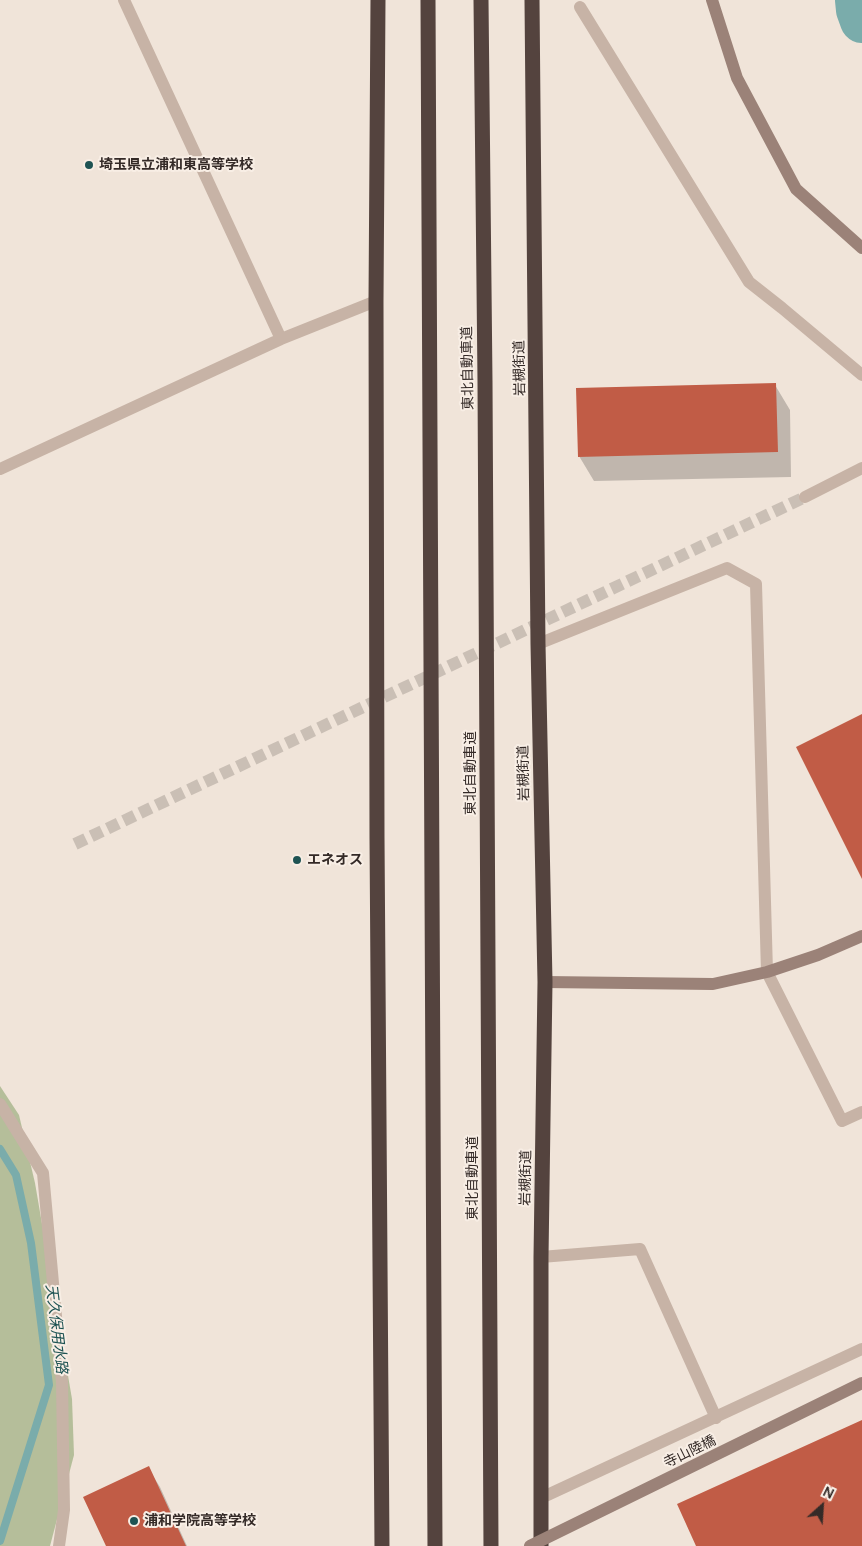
<!DOCTYPE html>
<html>
<head>
<meta charset="utf-8">
<style>
  body { margin:0 }
  #map { position:relative; width:862px; height:1546px; overflow:hidden; background:#f0e4d9; font-family:Manrope,sans-serif }
  canvas { display:block }
  .north { position:absolute; left:797px; top:1481px; width:50px; height:50px; -webkit-text-stroke:4px #f8eee5; paint-order:stroke; rotate:26deg; font-size:14px; font-weight:700; line-height:20px; text-align:center; color:#342a27 }
  .north::after { content:''; display:block; margin:auto; width:18px; height:22px; background:#342a27; clip-path:polygon(50% 0,100% 100%,50% 72%,0 100%) }
</style>
</head>
<body>
<div id="map">
<canvas width="862" height="1546"></canvas>
<div class="north">N</div>
</div>
<script>
const g = document.querySelector('canvas').getContext('2d');
g.lineJoin = 'round';
function paint(path, color) { g.fillStyle = color; g.fill(path, 'evenodd'); }
const poly = rows => new Path2D(rows.map(r => 'M' + r).join(''));
function strokePath(path, color, width, dash) { g.strokeStyle = color; g.lineWidth = width; g.lineCap = dash ? 'butt' : 'round'; g.setLineDash(dash || []); g.stroke(path); }
function label(font, color, halo, rows, align = 'center') {
  g.font = font + ' Manrope,"Noto Sans JP",sans-serif'; g.lineWidth = 4; g.setLineDash([]); g.textBaseline = 'middle'; g.strokeStyle = halo; g.fillStyle = color; for (const [text, x, y, turn = 0] of rows) {
    g.save(); g.translate(x, y); g.rotate((+turn || 0) * Math.PI / 180); g.textAlign = isNaN(turn) ? turn : align; if (halo) g.strokeText(text, 0, 0); g.fillText(text, 0, 0); g.restore();
  }
}
const green = poly([
  [0,1086,19,1115,35,1183,72,1399,74,1455,50,1546,0,1546]
]);
const shadow = poly([
  [775,385,790,410,791,477,594,481,579,456],
  [148,1468,160,1487,187,1546,107,1546]
]);
const stream = poly([
  [858,10,862,8],
  [0,1149,16,1175,31,1243,49,1385,0,1541]
]);
const river = poly([
  [857,0,858,10,862,21]
]);
const building = poly([
  [776,383,778,452,578,457,576,388],
  [862,714,862,879,796,747],
  [862,1420,862,1546,696,1546,677,1504],
  [149,1466,186,1546,106,1546,83,1497]
]);
const streetTunnel = poly([
  [75,844,805,497]
]);
const street = poly([
  [124,0,281,339],
  [580,7,749,282,782,308,862,375],
  [0,469,281,339,376,301],
  [805,497,862,468],
  [538,644,727,568,756,584,767,972,842,1121,862,1112],
  [0,1104,43,1173,62,1382,64,1510,59,1546],
  [541,1257,640,1249,716,1418],
  [541,1498,862,1349]
]);
const secondary = poly([
  [712,0,737,78,796,189,862,248],
  [545,982,713,984,767,972,818,955,862,936]
]);
const highway = poly([
  [378,0,376,301,377,837,382,1546],
  [428,0,435,1546],
  [481,0,485,381,491,1546],
  [532,0,538,644,545,982,541,1257,541,1546]
]);
const secondaryBridge = poly([
  [530,1546,862,1383]
]);
const markers = [
  [89,165,5,"#1e5353"],
  [297,860,5,"#1e5353"],
  [134,1521,5,"#1e5353"]
];
const poiNames = [
  ["埼玉県立浦和東高等学校",99,165],
  ["エネオス",307,860],
  ["浦和学院高等学校",144,1521]
];
const streetNames = [
  ["東北自動車道",468,368,-91],
  ["岩槻街道",520,368,-91],
  ["東北自動車道",471,773,-90],
  ["岩槻街道",524,773,-91],
  ["東北自動車道",473,1178,-90],
  ["岩槻街道",526,1178,-89],
  ["寺山陸橋",690,1452,-26]
];
const waterNames = [
  ["天久保用水路",56,1329,83]
];
paint(green, '#b5be9a');
paint(shadow, '#0003');
strokePath(stream, '#7aacab', 8);
strokePath(river, '#7aacab', 44);
paint(building, '#c15c46');
strokePath(streetTunnel, '#cabfb5', 12, [12, 6]);
strokePath(street, '#c7b3a6', 12);
strokePath(secondary, '#9b8278', 12);
strokePath(highway, '#54433e', 15);
strokePath(secondaryBridge, '#9b8278', 12);
for (const [x, y, r, color] of markers) { const dot = new Path2D(); dot.arc(x, y, r, 0, 2 * Math.PI); g.fillStyle = color; g.fill(dot); strokePath(dot, '#f8eee5', 2); }
label('bold 14px', '#342a27', '#f8eee5', poiNames, 'left');
label('14px', '#342a27', '#f8eee5', streetNames);
label('italic 15px', '#1e5353', '#f8eee5', waterNames);
</script>
</body>
</html>
